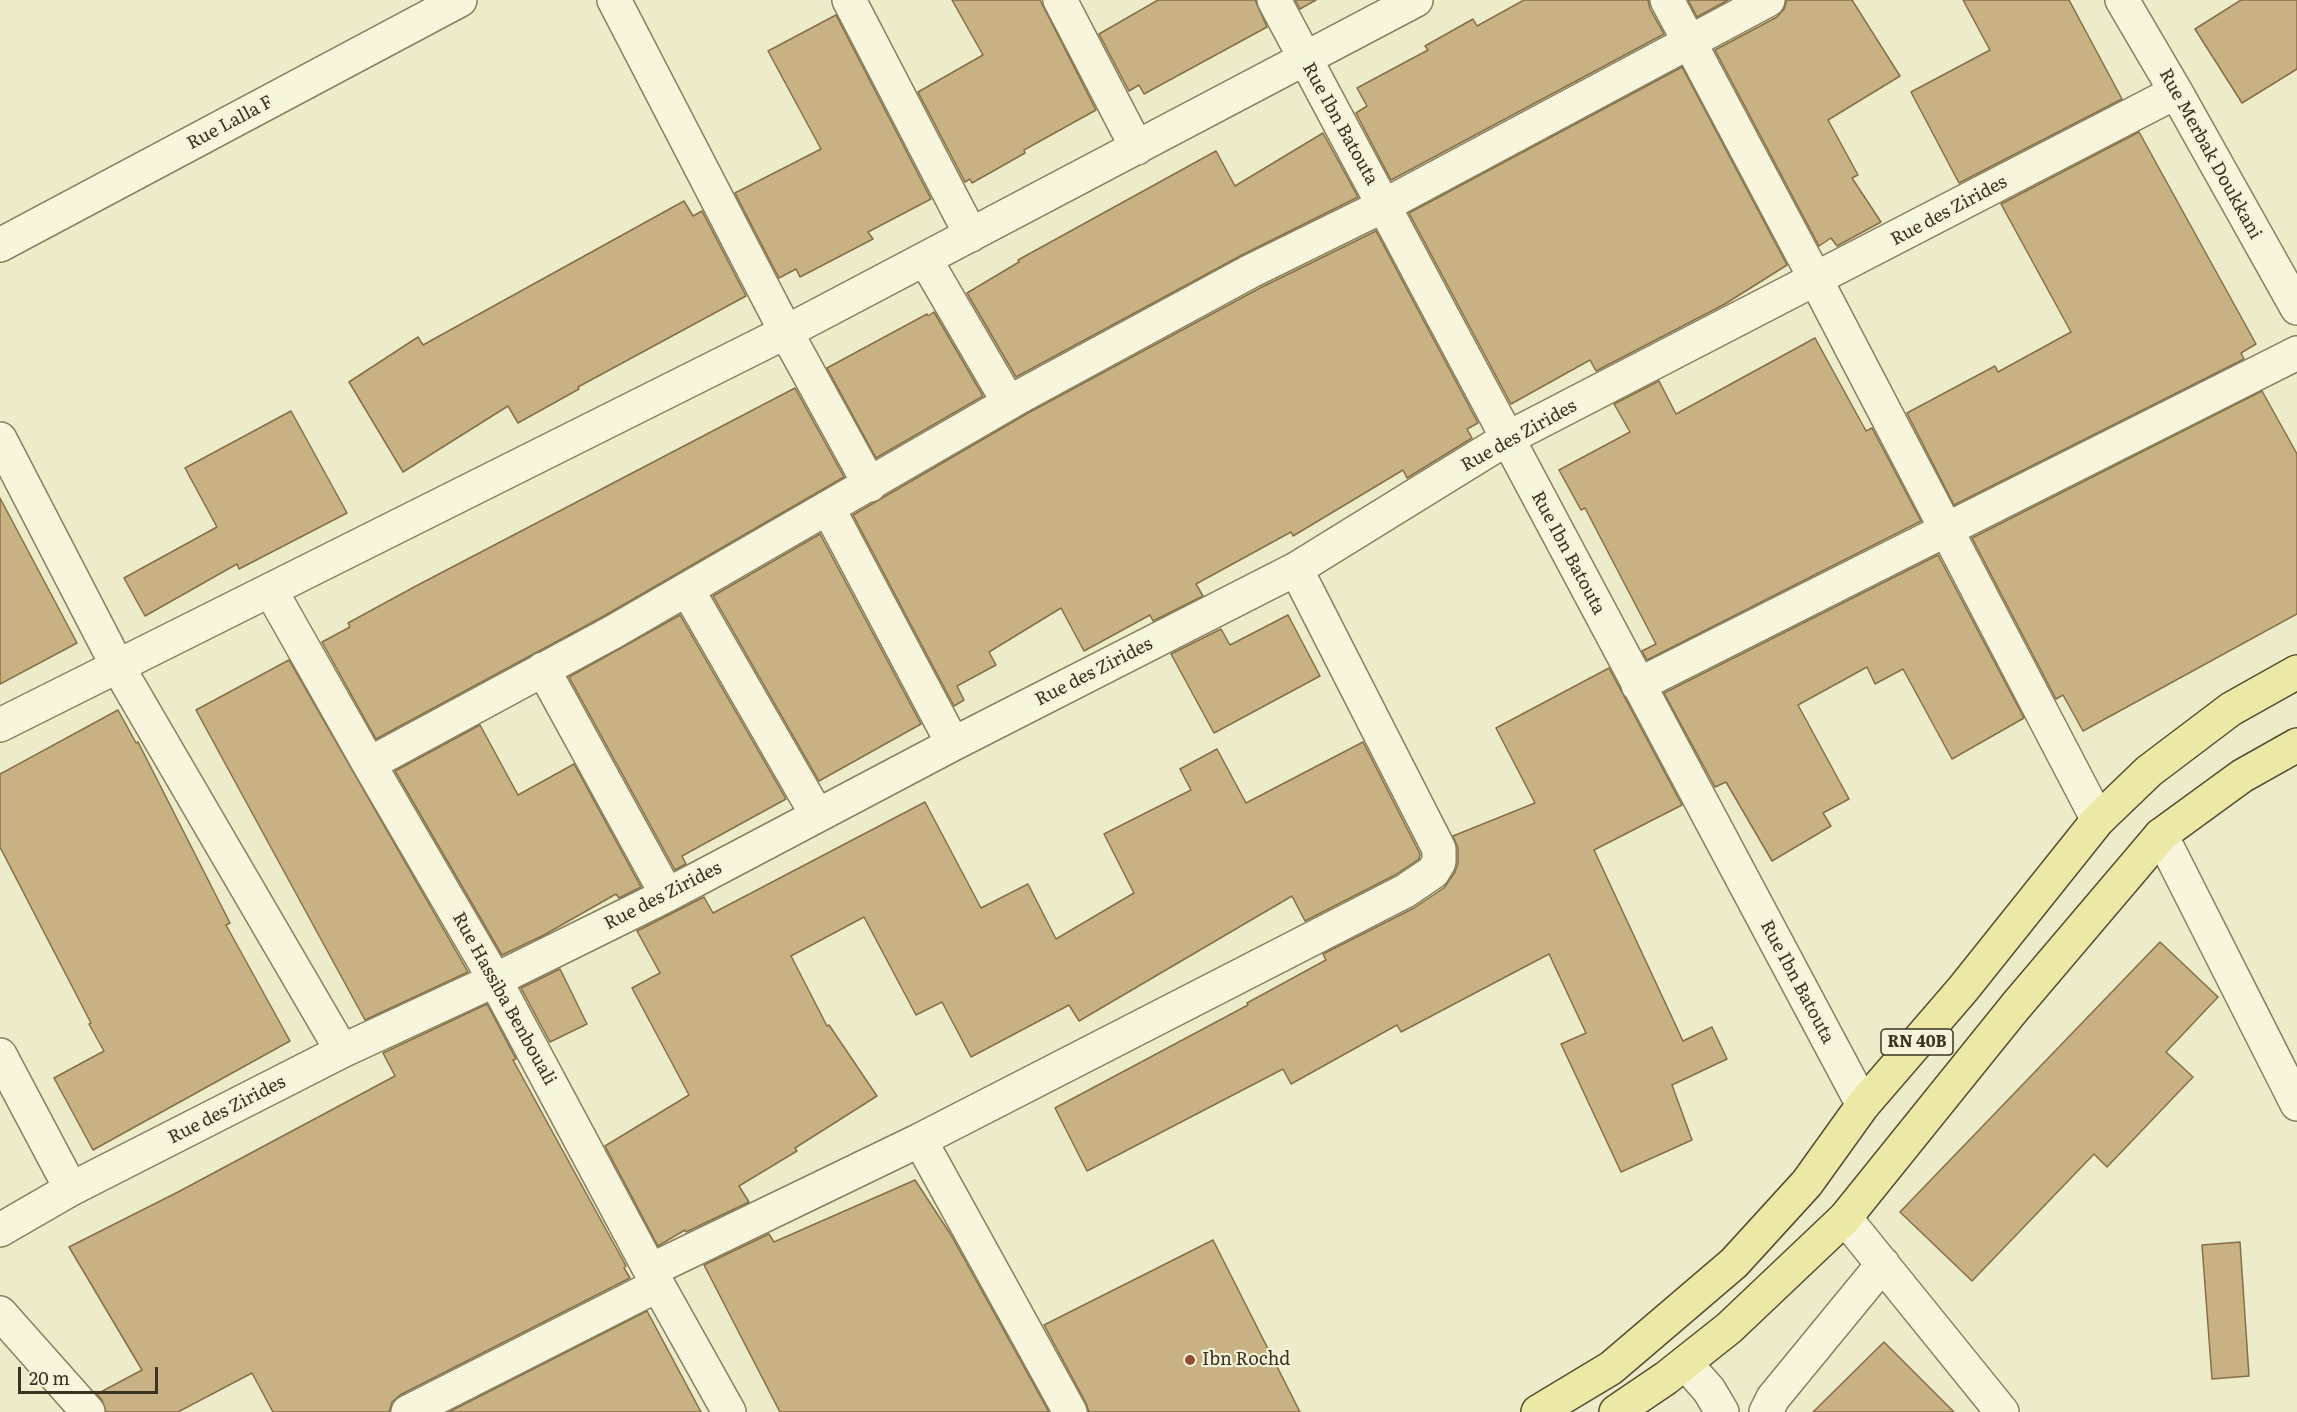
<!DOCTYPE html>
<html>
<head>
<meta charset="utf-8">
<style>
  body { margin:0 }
  #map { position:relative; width:2297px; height:1412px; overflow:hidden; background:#ecebca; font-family:Literata,serif }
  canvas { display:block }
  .scale { position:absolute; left:18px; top:1367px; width:140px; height:27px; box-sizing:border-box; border:3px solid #3a3322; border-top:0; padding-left:8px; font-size:18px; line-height:21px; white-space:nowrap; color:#3a3322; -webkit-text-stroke:4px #f4f3d9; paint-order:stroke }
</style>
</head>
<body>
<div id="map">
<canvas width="2297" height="1412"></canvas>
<div class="scale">20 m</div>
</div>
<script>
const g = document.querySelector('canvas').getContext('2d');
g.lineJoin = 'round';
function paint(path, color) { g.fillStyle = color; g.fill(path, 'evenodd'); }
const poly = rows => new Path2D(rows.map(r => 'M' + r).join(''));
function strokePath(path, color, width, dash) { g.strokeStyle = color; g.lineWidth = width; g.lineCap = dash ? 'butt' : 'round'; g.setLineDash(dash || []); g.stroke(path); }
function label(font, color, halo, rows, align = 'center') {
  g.font = font + ' Literata,serif'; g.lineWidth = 4.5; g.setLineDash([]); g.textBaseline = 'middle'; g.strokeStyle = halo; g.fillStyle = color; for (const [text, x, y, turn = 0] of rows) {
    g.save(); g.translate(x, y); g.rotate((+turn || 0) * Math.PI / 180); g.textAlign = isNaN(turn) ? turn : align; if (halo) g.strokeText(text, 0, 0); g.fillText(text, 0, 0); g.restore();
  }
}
const building = poly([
  [952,0,1040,0,1096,110,1024,150,1025,153,972,183,970,179,965,182,918,92,983,55,952,0],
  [1158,0,1255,0,1267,27,1144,94,1139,85,1129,91,1099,34,1158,0],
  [1295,0,1316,0,1300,9,1295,0],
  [1524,0,1648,0,1650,9,1664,34,1391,180,1356,113,1367,106,1357,88,1428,50,1425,46,1473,19,1477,26,1524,0],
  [1688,0,1728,0,1697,17,1688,0],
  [1787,0,1852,0,1900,76,1828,120,1858,175,1852,178,1881,222,1837,246,1831,238,1819,246,1715,50,1777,17,1784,9,1787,0],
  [1963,0,2069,0,2122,99,1959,183,1911,92,1990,50,1963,0],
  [2241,0,2297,0,2297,69,2242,103,2195,29,2241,0],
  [836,15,931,199,868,232,873,239,800,277,796,269,779,278,735,193,821,149,768,51,836,15],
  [1682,67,1787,265,1725,304,1596,371,1590,360,1511,404,1409,213,1682,67],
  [2139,132,2256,344,2241,353,2244,359,1954,505,1907,413,1995,366,1998,372,2071,332,2001,204,2139,132],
  [1323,133,1358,197,1242,255,1016,377,967,293,1019,262,1018,260,1216,151,1235,186,1323,133],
  [684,201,693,216,702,211,746,296,578,387,579,389,518,423,508,406,403,472,349,382,418,337,423,345,684,201],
  [1376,231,1478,423,1467,429,1472,438,1407,478,1403,470,1293,536,1291,532,1196,584,1203,596,1153,621,1150,615,1084,651,1061,608,989,652,996,665,957,686,964,700,954,706,853,515,1028,413,1260,288,1376,231],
  [934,312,983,396,876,458,827,368,927,314,928,316,934,312],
  [1815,338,1866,431,1872,428,1921,521,1647,660,1642,651,1656,644,1585,508,1581,510,1559,470,1630,432,1614,404,1659,381,1676,414,1815,338],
  [795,388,844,477,604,616,376,739,322,642,350,627,348,623,416,586,795,388],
  [2262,391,2297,454,2297,614,2083,731,2063,695,2056,699,1972,538,2262,391],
  [291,411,347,513,239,569,237,564,145,616,124,578,217,527,185,468,291,411],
  [0,498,77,643,0,684,0,498],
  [820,534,921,724,819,781,713,596,820,534],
  [1938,555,2024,718,1952,759,1903,669,1875,684,1867,667,1798,705,1849,799,1823,813,1831,826,1772,861,1726,782,1715,787,1664,693,1938,555],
  [680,615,786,799,682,856,686,864,675,870,569,677,680,615],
  [1288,615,1320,676,1214,733,1171,654,1221,629,1230,645,1288,615],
  [289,660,468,972,365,1020,196,710,289,660],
  [1609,668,1682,805,1594,850,1683,1041,1712,1027,1727,1059,1672,1085,1692,1140,1621,1172,1561,1044,1586,1033,1549,954,1401,1032,1397,1025,1291,1084,1283,1069,1087,1171,1055,1108,1248,1005,1247,1003,1326,960,1323,954,1414,908,1444,888,1455,872,1458,863,1458,848,1453,836,1535,803,1496,728,1609,668],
  [118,710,136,743,138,742,230,923,226,925,290,1041,93,1150,54,1078,104,1051,89,1024,91,1023,0,847,0,774,118,710],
  [480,725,518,795,574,764,641,887,619,898,616,894,544,935,502,955,395,771,480,725],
  [1363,742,1420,854,1419,859,1395,875,1305,921,1292,896,1079,1021,1069,1005,971,1057,942,1002,916,1015,864,917,791,956,827,1026,829,1025,877,1096,795,1148,797,1151,739,1186,749,1202,686,1232,685,1230,658,1246,605,1146,689,1095,632,988,660,973,637,931,704,897,713,913,925,802,981,908,1028,884,1056,939,1134,893,1104,834,1191,790,1180,769,1217,749,1246,803,1363,742],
  [2160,942,2218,997,2166,1052,2193,1077,2107,1167,2094,1154,1972,1281,1900,1212,2160,942],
  [560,969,587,1024,550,1042,521,988,560,969],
  [487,1004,516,1059,513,1060,626,1266,624,1268,630,1278,400,1395,392,1402,389,1412,273,1412,252,1373,178,1412,106,1412,102,1400,97,1394,142,1370,69,1247,178,1192,395,1076,383,1053,487,1004],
  [915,1180,951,1235,1049,1412,780,1412,704,1265,769,1234,774,1242,915,1180],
  [1213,1240,1300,1412,1089,1412,1086,1403,1044,1325,1213,1240],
  [2240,1242,2249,1376,2212,1379,2202,1245,2240,1242],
  [647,1311,701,1412,449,1412,647,1311],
  [1884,1342,1954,1412,1813,1412,1884,1342]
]);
const street = poly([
  [614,0,786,332,870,485],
  [849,0,971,235],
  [1060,0,1137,148],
  [1274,0,1863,1105],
  [1667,0,1816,280,2098,820],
  [2122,0,2176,92,2297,308],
  [0,245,460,0],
  [925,259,1009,403],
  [0,439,118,667,342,1051],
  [828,508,953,744],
  [687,589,817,815],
  [271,591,369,764,495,980,658,1285,729,1412],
  [543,669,667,895],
  [1638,685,2297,353],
  [0,725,786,332,1416,0],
  [369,764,613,632,1019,397,1251,271,1385,205,1768,0],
  [2161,835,2297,1104],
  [0,1055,71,1189],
  [920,1140,1070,1412],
  [1845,1218,2002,1412],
  [0,1230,71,1189,342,1051,495,980,667,895,953,744,1296,569,1508,438,2176,92],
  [651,1270,920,1140,1405,891,1433,872,1439,862,1439,849,1296,569],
  [0,1313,88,1412],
  [1685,1363,1709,1390,1722,1412],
  [408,1412,658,1285],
  [1766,1412,1773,1398,1883,1264]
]);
const primary = poly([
  [1538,1412,1611,1368,1734,1263,1807,1183,1863,1105,1963,989,2098,820,2149,771,2231,709,2297,672],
  [1616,1412,1666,1378,1729,1328,1845,1218,2015,1007,2161,835,2242,776,2297,745]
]);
const markers = [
  [1190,1360,6,"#944a33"]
];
const shields = [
  [1917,1042,72]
];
const shieldNames = [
  ["RN 40B",1917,1042]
];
const streetNames = [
  ["Rue Lalla F",230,123,-28],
  ["Rue Ibn Batouta",1340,124,61],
  ["Rue Merbak Doukkani",2210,154,61],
  ["Rue des Zirides",1949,211,-28],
  ["Rue des Zirides",1519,436,-29],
  ["Rue Ibn Batouta",1568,553,62],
  ["Rue des Zirides",1094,672,-27],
  ["Rue des Zirides",663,896,-27],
  ["Rue Ibn Batouta",1797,982,62],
  ["Rue Hassiba Benbouali",504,999,61],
  ["Rue des Zirides",227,1110,-27]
];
const poiNames = [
  ["Ibn Rochd",1202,1360]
];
paint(building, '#c8b182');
strokePath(building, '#866f47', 1.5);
strokePath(street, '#887f5f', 36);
strokePath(primary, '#574c33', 36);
strokePath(street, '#f7f6dd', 33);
strokePath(primary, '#ece8a5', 33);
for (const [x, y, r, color] of markers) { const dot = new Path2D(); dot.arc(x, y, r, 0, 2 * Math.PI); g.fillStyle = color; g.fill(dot); strokePath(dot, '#f4f3d9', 2); }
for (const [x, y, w] of shields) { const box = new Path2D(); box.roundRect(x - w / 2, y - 13, w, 26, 4.5); g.fillStyle = '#f4f3d9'; g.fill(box); strokePath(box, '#3a3322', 1.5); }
label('bold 16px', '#3a3322', null, shieldNames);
label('18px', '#3a3322', '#f4f3d9', streetNames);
label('18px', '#3a3322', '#f4f3d9', poiNames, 'left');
</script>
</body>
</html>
